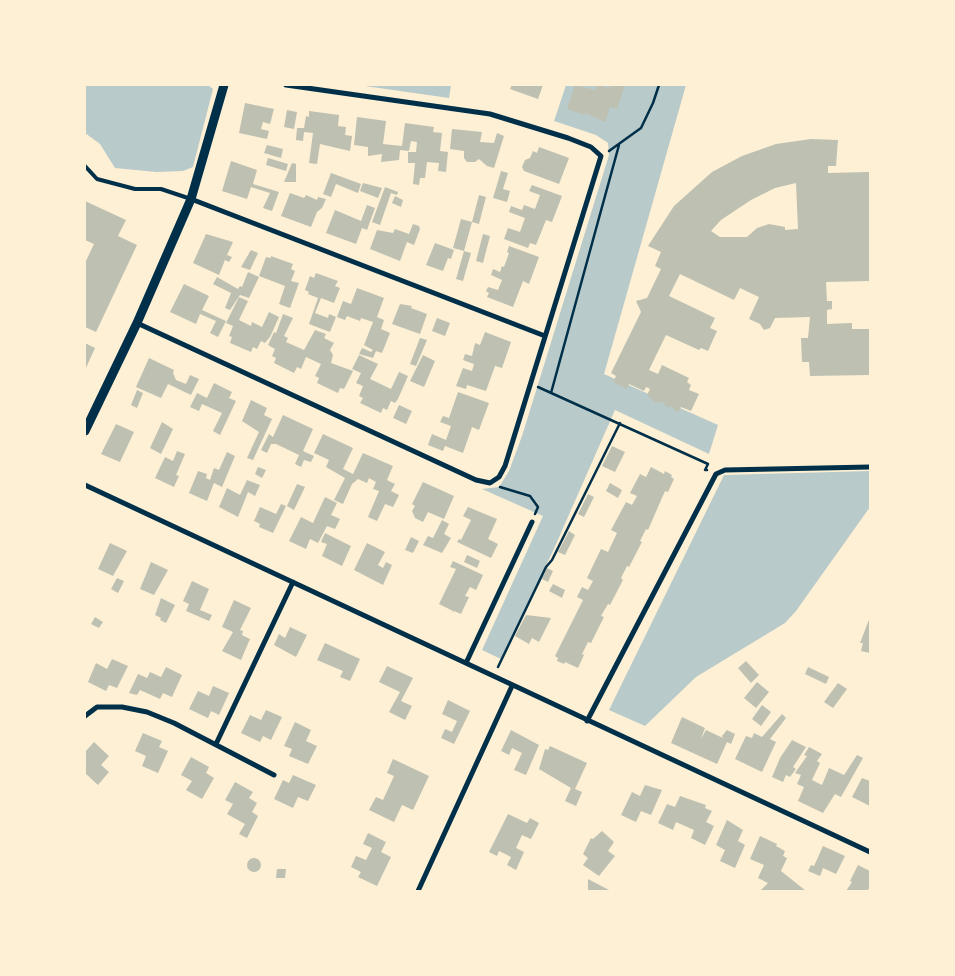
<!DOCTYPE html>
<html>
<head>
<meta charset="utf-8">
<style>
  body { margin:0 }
  #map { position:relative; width:955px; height:976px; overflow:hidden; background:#fdf0d5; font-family:Quicksand,sans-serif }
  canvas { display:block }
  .frame { position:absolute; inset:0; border:86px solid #fdf0d5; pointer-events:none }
</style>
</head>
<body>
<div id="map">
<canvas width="955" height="976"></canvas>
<div class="frame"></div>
</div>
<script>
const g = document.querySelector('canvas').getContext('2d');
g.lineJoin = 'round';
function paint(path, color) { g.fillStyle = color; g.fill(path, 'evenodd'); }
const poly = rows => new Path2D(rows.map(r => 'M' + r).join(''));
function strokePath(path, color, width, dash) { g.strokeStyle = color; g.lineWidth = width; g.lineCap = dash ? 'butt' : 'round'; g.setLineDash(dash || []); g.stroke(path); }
const green = poly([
  [85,85,208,85,213,89,193,167,183,171,156,172,115,168,100,144,85,133],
  [358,85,451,85,449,98],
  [566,85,686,85,604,374,718,425,709,454,615,410,553,551,501,659,482,650,543,516,482,489,499,487,509,471,522,436,609,155,608,143,596,135,554,121],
  [870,471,870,507,796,611,785,623,696,677,645,726,609,710,724,475]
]);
const building = poly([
  [512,85,543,85,538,99,510,89],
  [575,85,595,90,598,85,609,88,610,85,625,85,617,109,610,107,605,122,585,113,585,115,567,109],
  [245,103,274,109,270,124,263,122,261,129,269,131,267,139,239,133],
  [287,110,297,112,294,129,284,127],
  [309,111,339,115,338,126,346,127,345,135,352,136,350,151,320,144,317,164,309,163,313,133,304,132,303,141,296,140,297,128,304,128,306,116,309,117],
  [357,117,386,121,383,144,402,146,405,123,434,127,433,132,442,133,440,151,448,152,446,172,438,171,439,163,427,162,425,178,420,178,419,185,413,184,415,163,408,163,408,152,416,152,417,142,411,141,409,151,400,150,399,160,381,162,382,154,368,156,368,147,354,145],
  [452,129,482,132,480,142,494,143,497,133,504,136,494,168,487,166,479,159,475,162,467,162,464,158,464,151,450,149],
  [811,139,838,140,836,166,828,166,828,173,870,172,870,281,826,282,827,301,832,301,832,309,827,310,827,324,852,323,852,329,870,329,870,375,810,376,809,362,802,362,801,338,808,338,810,317,775,318,770,328,764,330,760,324,749,319,759,297,740,288,734,300,680,274,669,296,715,318,710,328,717,331,708,351,701,348,699,350,666,335,649,370,658,374,662,365,689,378,687,382,691,385,689,390,699,394,691,411,681,407,678,413,672,407,669,406,668,408,662,402,655,402,647,395,650,389,646,387,644,391,629,384,627,389,613,382,616,376,611,373,641,312,636,301,647,298,661,269,655,266,661,252,648,246,674,206,712,172,742,156,776,144],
  [796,183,798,229,785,230,785,227,769,224,757,228,747,237,720,237,711,231,721,220,751,200,775,188],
  [267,145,283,149,281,158,264,153],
  [539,147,569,158,559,184,524,171,522,167,525,160,530,158,533,151,537,153],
  [268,158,288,164,286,171,266,165],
  [231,161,257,170,253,184,279,192,272,211,263,208,270,193,251,187,247,199,222,191],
  [292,163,296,164,296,182,284,182],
  [501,171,508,173,503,189,510,191,507,202,493,198],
  [331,173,361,184,358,193,336,184,331,197,323,194],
  [363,183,382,188,378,198,360,191],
  [532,185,562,196,552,222,546,220,536,245,530,243,528,248,504,239,508,228,520,232,525,218,509,212,511,206,522,210,524,205,535,209,540,195,529,191],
  [385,187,398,192,397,195,391,193,380,225,372,222],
  [290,193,304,198,306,195,317,200,318,197,326,199,322,208,317,212,311,227,281,216],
  [479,195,486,197,479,224,472,222,464,251,453,248,461,219,472,222],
  [395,196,403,200,401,207,392,203],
  [85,201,126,220,118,236,137,245,96,332,85,327,85,263,94,244,85,240],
  [367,205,375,208,367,230,362,228,356,244,326,233,335,210,361,221],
  [413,224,419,226,420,229,414,245,407,242,400,261,370,249,377,230,393,233,395,229,409,234],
  [206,234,233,242,227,255,232,257,229,262,225,260,219,275,193,263],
  [483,234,490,236,483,263,476,261],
  [435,243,454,250,451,259,448,258,443,271,426,265],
  [509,246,539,257,529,284,523,281,513,307,487,297,489,293,486,291,488,287,498,290,502,280,491,275,493,269,500,272,502,266,504,267,509,253,507,252],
  [251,250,258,253,250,270,241,267],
  [464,251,471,253,463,281,456,279],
  [271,256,293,264,291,269,295,271,291,281,299,283,290,308,279,304,285,286,259,276,266,257,271,258],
  [248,272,259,277,249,298,240,295,230,310,225,308,231,293,213,284,217,277,238,289,240,286,242,287],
  [316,273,338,281,335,286,340,288,334,303,321,298,315,313,328,318,329,314,336,317,330,332,309,324,318,298,308,294,309,292,305,290,310,276,314,278],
  [184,284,209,296,202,310,226,321,218,337,210,333,216,321,200,314,196,324,170,312],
  [357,288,384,298,377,317,384,320,381,329,390,333,382,353,376,351,373,358,359,354,362,348,371,352,373,350,364,345,373,322,361,318,360,321,347,316,345,320,337,317,343,301,351,304],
  [239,297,248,301,239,320,251,326,252,322,262,327,269,312,279,317,270,337,265,343,261,341,257,349,253,347,251,352,230,343,232,337,229,336,233,326,226,323],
  [400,304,412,306,411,308,427,314,420,334,392,324],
  [283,314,293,318,284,336,288,338,286,342,304,350,315,330,326,334,324,338,334,343,330,350,333,355,331,363,353,371,344,389,340,388,338,393,317,383,319,378,315,376,321,364,306,357,301,369,297,367,294,373,274,363,276,358,272,356,275,349,268,345,274,332,276,333],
  [437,318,450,323,445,336,432,331],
  [485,332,511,342,502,368,495,366,486,391,467,385,466,389,456,386,463,368,472,371,474,364,463,360,465,354,472,356,475,343,480,345],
  [420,338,427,340,416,366,410,364],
  [85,343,95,348,85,370],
  [359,355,378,364,370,379,391,389,399,372,408,376,398,399,395,403,391,401,387,410,383,408,381,413,360,403,363,398,359,396,363,386,356,383,361,373,352,369],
  [423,355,435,361,424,387,410,381],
  [149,358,174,370,173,373,176,380,186,384,190,375,199,379,191,395,168,384,161,398,136,387],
  [214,383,232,392,229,398,236,401,220,435,213,431,222,413,202,404,199,411,190,407,197,393,207,398],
  [137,390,143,393,137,408,131,405],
  [458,392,489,403,479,430,472,427,463,453,445,446,443,451,428,445,432,434,446,440,451,426,440,422,443,416,449,418],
  [251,400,267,408,264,415,272,419,253,460,247,458,259,432,242,421],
  [399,405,412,411,406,424,393,418],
  [283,415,313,429,303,451,314,456,311,462,304,460,301,467,295,464,299,455,276,444,271,444,267,453,261,450,269,434,273,437],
  [162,422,173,429,161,454,150,448],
  [116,424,134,432,120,462,101,454],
  [323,434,353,448,343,469,353,474,363,453,393,466,387,480,395,484,391,491,399,495,393,507,385,504,377,521,368,517,379,491,373,489,376,482,369,478,367,483,358,479,352,484,343,504,334,500,345,478,326,467,329,460,314,453],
  [612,446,625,452,615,472,602,466],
  [177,451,185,454,176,475,179,476,174,487,155,478,165,457,173,461],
  [227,452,235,456,222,487,214,483,207,501,189,493,198,471,207,474,206,478,210,480,214,468,219,470],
  [258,467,266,470,262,478,255,474],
  [651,467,664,474,665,471,672,475,671,477,674,479,668,492,665,491,648,530,646,529,640,541,642,542,629,567,627,566,621,578,623,580,610,605,608,604,601,616,604,617,591,643,588,642,582,654,584,655,578,668,565,662,564,664,557,661,558,658,555,656,583,600,577,597,582,587,588,590,593,581,587,578,601,549,608,552,617,533,611,530,626,502,632,505,637,496,630,493,640,474,646,477],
  [247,480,260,485,255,496,248,492,238,517,219,507,227,488,240,495],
  [423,482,454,496,444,519,428,512,423,522,415,518,412,511,415,506,412,504],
  [610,483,622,490,618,498,606,491],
  [297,484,305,487,294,510,287,506],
  [588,494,594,497,584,517,578,514],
  [325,497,337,503,331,515,340,519,335,529,327,526,318,543,310,539,306,549,289,541,301,517,313,523],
  [281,504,286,506,273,533,259,527,260,524,254,521,260,507,276,514],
  [468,507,497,519,488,539,498,544,491,558,457,542,459,539,461,540,471,520,463,516],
  [442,520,449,524,444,534,451,538,442,553,423,545,428,536,433,538],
  [569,531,575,535,565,555,558,552],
  [325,533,351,546,342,566,322,556,327,544,321,542],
  [411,537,419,541,413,553,405,550],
  [110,543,127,551,113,576,98,569],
  [367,543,385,552,378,565,383,568,386,562,392,565,383,585,354,570],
  [467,555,480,561,477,568,464,562],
  [453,561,483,575,476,590,470,587,465,596,469,597,461,614,454,611,452,613,453,611,439,604,456,569,450,567],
  [151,562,168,570,154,595,140,589],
  [547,568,553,571,548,582,542,579],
  [117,578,124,581,118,593,111,589],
  [192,581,209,589,200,610,212,615,209,621,186,611,189,604,183,601],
  [553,584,565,590,562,598,549,591],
  [161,598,175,605,166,623,160,620,163,614,161,618,155,615],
  [234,600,251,608,240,630,243,631,242,635,250,639,241,660,222,651,233,632,222,627],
  [526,615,551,618,539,642,532,638,529,644,515,636],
  [95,617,103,622,99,628,91,624],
  [870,617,870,653,861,651,863,643,860,643],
  [290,627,307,635,296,657,274,645,279,634,285,638],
  [325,643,360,659,350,681,340,677,343,671,317,660],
  [112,659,128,666,117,688,109,685,106,691,88,682,96,663,107,669],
  [746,661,759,675,751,683,738,668],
  [387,666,413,678,401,701,412,706,405,720,389,712,400,692,379,682],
  [166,667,182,675,172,697,163,693,160,699,140,690,137,695,129,693,138,674,147,678,150,672,161,677],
  [808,667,829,677,826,684,805,674],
  [757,682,769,692,756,708,744,698],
  [838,683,847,689,833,708,824,702],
  [213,686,229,693,219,715,211,711,208,718,189,709,198,691,209,696],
  [448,700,470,711,454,744,441,738,445,729,452,732,457,721,442,714],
  [762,705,771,712,761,726,752,719],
  [266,710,282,717,271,740,263,736,260,742,241,733,250,715,261,720],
  [782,714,786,718,770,739,776,742,762,772,735,759,746,736,752,738,754,733,762,737],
  [682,717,705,728,701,739,706,730,723,738,722,736,727,730,735,734,731,744,727,742,717,764,671,743],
  [295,722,311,730,306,741,317,746,308,764,289,756,292,749,284,746],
  [511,730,539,745,526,775,514,770,522,753,512,748,509,755,501,751],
  [143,733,162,741,159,747,168,751,158,773,142,766,146,756,135,751],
  [792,740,806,747,793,767,796,769,790,777,786,775,783,782,772,777,780,758],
  [94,742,109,756,101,765,109,772,98,785,85,773,85,752],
  [550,746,587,763,575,789,582,792,576,806,565,801,571,788,539,769,545,749,548,750],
  [809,747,822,754,817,761,820,763,812,780,822,785,829,768,844,775,857,755,863,758,841,797,835,794,823,813,798,801,804,787,797,784,801,775,795,773,807,756,804,755],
  [191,757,209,767,206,773,214,778,202,799,186,790,192,781,181,775],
  [393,759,429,776,413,810,402,805,394,822,369,810,376,797,383,800,394,776,387,773],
  [293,775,316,785,308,801,298,797,293,808,274,799,283,780,289,783],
  [862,778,870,781,870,806,852,797],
  [235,782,253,792,249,798,257,803,252,812,258,816,247,838,239,834,245,824,227,814,233,804,225,800],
  [645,785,662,790,651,815,641,811,636,822,621,815,632,792,640,796],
  [680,796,706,805,705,808,712,811,706,822,714,826,705,845,691,838,694,830,676,822,673,830,658,823,667,804,675,807],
  [508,814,527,823,530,818,539,823,531,839,522,835,516,848,524,852,516,870,507,865,511,857,499,851,497,856,489,852],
  [727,820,743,830,738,841,745,845,735,868,720,861,725,850,716,845],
  [602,831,614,842,608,851,615,856,599,876,583,865,588,858,583,854,591,838,593,839],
  [368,833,386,842,381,852,391,857,377,886,358,877,361,872,351,867,356,856,366,860,372,848,363,844],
  [760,836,777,844,776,846,785,851,783,856,787,858,781,871,806,891,760,891,768,883,758,878,764,865,750,859],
  [823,846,845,856,836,874,823,868,820,876,808,871,811,865,814,866],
  '247 865a7 7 0 1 1 14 0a7 7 0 1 1-14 0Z',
  [858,865,870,871,870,887,867,891,846,891,852,882,850,881],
  [277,869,286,869,285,878,276,878],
  [588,879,611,891,588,891]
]);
const path = poly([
  [609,151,641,128,653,103,659,85],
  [538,387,708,464,705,470,707,470],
  [551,393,619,145],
  [500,487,530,496,538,507,535,514],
  [498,667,546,567,552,560,620,423]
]);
const service = poly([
  [85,166,97,179,135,189,161,189,191,199]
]);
const minor = poly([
  [191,199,545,336],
  [137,323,476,480,490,483,499,477,505,466,601,156,591,147,568,138,490,114,286,85],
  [85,485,870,852],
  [466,663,532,522],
  [85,716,97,707,122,707,147,712,174,723,274,775],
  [587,721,716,474,725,470,870,467],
  [216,744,293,582],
  [418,891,512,686]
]);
const tertiary = poly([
  [85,431,137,323,191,199,224,85]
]);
paint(green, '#b9caca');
paint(building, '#bec0b2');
strokePath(path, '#003049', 2.5);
strokePath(service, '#003049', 4);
strokePath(minor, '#003049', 5);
strokePath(tertiary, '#003049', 9);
</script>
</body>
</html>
